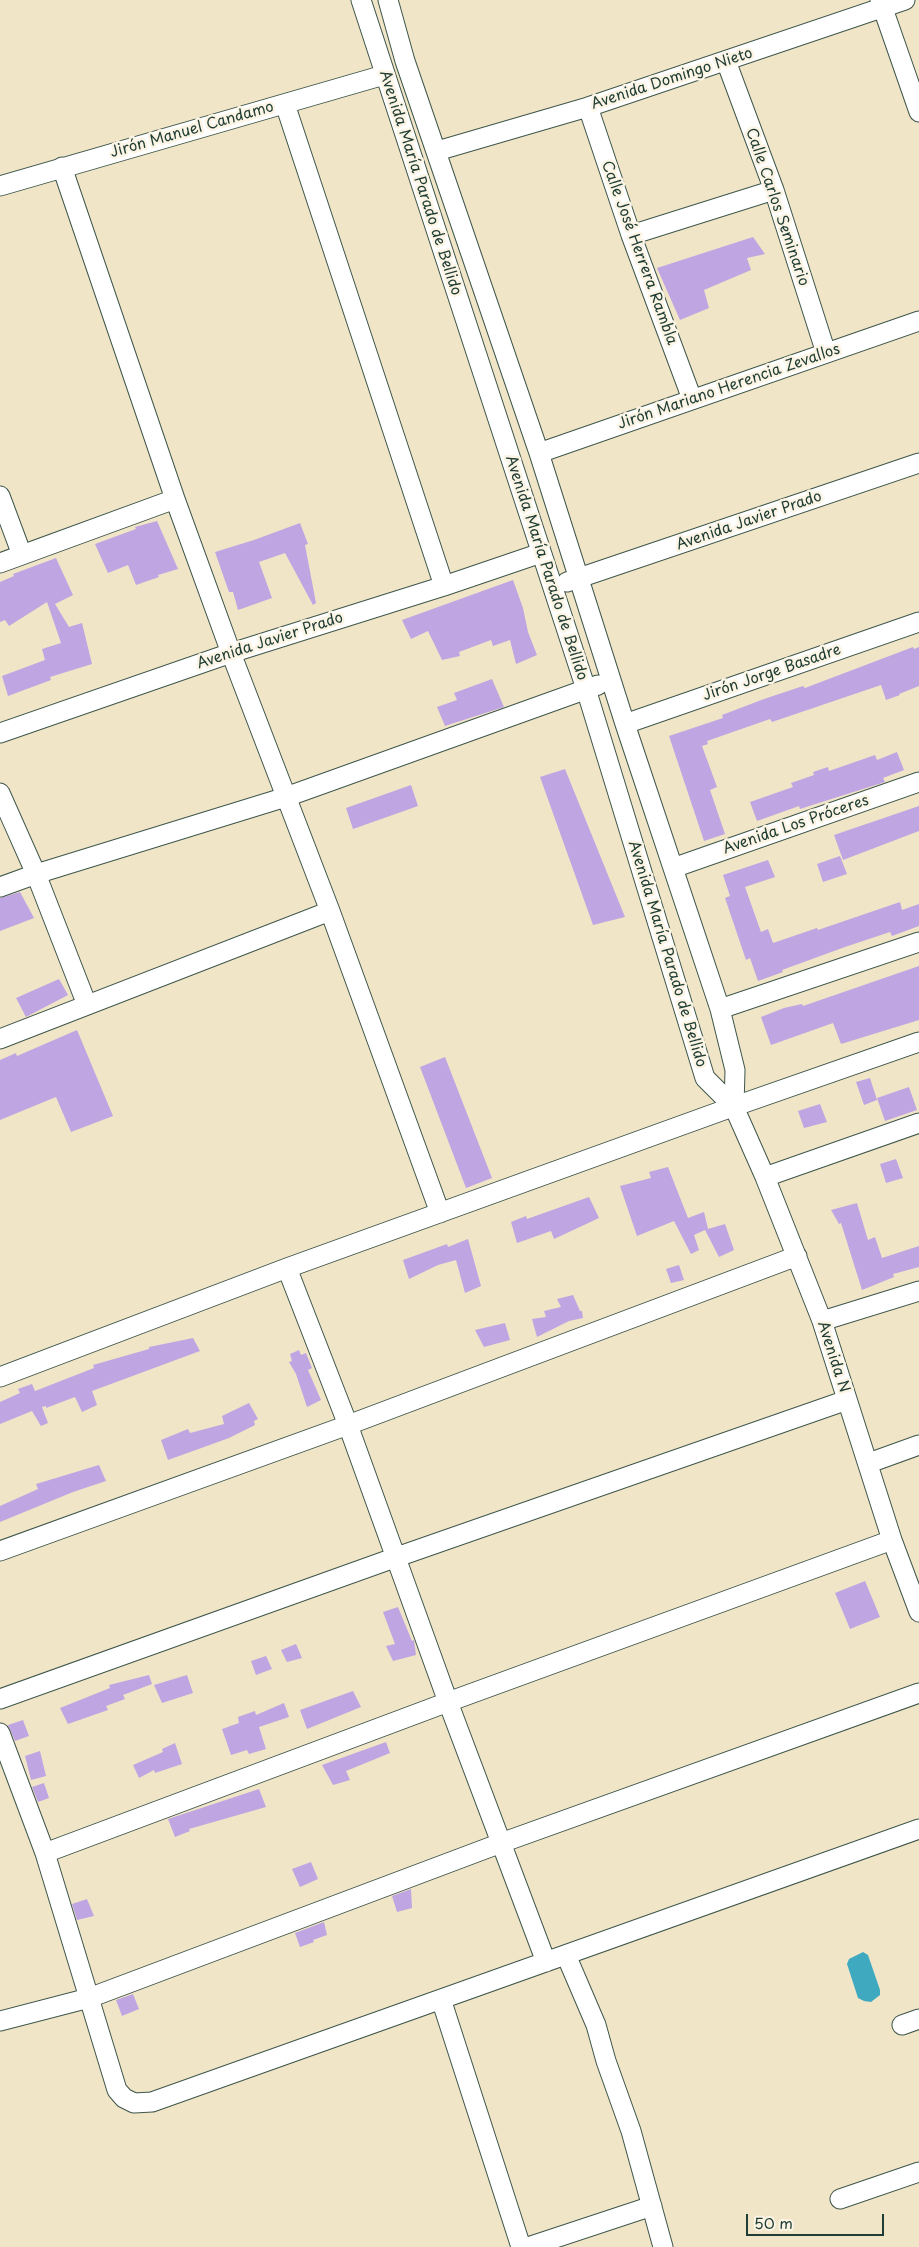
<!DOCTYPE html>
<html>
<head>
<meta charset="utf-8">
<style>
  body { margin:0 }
  #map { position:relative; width:919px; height:2247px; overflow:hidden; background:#f1e5c8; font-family:"Playpen Sans",sans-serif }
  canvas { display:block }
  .scale { position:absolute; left:746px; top:2214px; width:138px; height:22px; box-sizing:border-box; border:2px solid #1f3d34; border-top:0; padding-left:6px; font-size:15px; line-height:18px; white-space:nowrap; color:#1f3d34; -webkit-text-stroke:4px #fcf5e5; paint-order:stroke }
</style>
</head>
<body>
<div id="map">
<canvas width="919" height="2247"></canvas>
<div class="scale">50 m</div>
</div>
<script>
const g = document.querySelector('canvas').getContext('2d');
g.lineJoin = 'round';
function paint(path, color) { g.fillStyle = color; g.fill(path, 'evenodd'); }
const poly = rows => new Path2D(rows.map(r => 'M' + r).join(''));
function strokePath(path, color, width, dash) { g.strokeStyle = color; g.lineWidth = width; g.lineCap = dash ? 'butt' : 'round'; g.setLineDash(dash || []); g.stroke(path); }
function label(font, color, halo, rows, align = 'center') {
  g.font = font + ' "Playpen Sans",sans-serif'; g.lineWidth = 5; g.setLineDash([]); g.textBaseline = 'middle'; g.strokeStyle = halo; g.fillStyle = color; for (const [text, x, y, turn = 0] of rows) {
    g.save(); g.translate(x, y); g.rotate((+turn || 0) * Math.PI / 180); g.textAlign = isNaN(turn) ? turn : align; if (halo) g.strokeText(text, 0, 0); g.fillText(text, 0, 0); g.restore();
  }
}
const water = poly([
  [863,1952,868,1955,880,1990,880,1995,871,2002,864,2001,858,1998,847,1964,849,1959]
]);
const building = poly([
  [753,237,765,254,747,258,751,270,704,290,709,308,680,320,657,268],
  [157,521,178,569,158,575,159,577,136,585,128,565,108,573,95,544,136,529,135,527],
  [300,523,308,544,305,545,316,603,313,605,285,553,259,562,272,598,238,610,233,592,229,592,215,552,254,540],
  [56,558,73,595,55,604,69,627,82,623,92,664,50,677,51,680,8,696,2,676,45,660,42,649,61,643,47,602,9,626,5,620,0,622,0,582,14,576,13,574],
  [513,580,523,608,528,632,537,655,516,664,510,640,493,646,491,640,459,652,460,656,442,660,428,631,411,639,402,620],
  [913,647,914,649,919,647,919,686,899,694,900,695,886,700,881,685,772,722,770,719,707,741,708,744,702,746,717,787,710,790,725,834,704,841,669,736,723,718,722,715,764,699,803,686,805,688],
  [492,679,504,707,445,726,437,707,457,700,454,693],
  [897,752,904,770,883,778,885,782,800,809,799,806,757,821,750,802,793,787,791,783,814,775,813,772,828,767,829,771,875,755,877,760],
  [565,769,625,917,593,925,540,777],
  [411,785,418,806,353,829,346,808],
  [919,806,919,831,843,860,834,835],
  [840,856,847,874,823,882,817,864],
  [768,860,775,877,745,887,761,932,768,929,773,943,817,928,818,930,900,902,902,910,919,904,919,926,892,936,890,932,845,947,782,970,783,972,758,981,750,958,746,960,725,898,730,896,723,875],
  [20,892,34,918,0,931,0,898],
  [919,966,919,1020,841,1044,833,1023,771,1045,761,1017,784,1008,802,1004,803,1006],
  [59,979,68,995,26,1017,16,998],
  [77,1030,113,1116,71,1132,56,1097,0,1120,0,1060,16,1053,17,1056],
  [445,1057,492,1178,466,1188,420,1067],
  [870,1078,877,1100,864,1105,856,1082],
  [909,1087,917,1110,885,1121,877,1098],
  [820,1104,827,1122,804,1128,798,1111],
  [896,1159,903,1178,886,1183,880,1164],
  [668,1167,688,1218,704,1212,708,1229,725,1224,734,1250,719,1257,705,1230,694,1235,699,1250,691,1254,674,1221,637,1236,620,1186,651,1178,649,1172],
  [589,1197,599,1218,554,1239,551,1231,517,1243,511,1222,526,1216,527,1219],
  [857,1203,868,1240,875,1237,882,1258,919,1246,919,1267,893,1274,894,1277,862,1290,841,1223,839,1224,831,1210],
  [468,1239,481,1286,465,1293,456,1260,438,1265,409,1279,403,1260,447,1244,448,1247],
  [679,1265,684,1280,671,1283,666,1269],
  [573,1295,580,1311,582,1311,583,1318,569,1321,537,1337,532,1319,546,1317,544,1311,561,1307,557,1299],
  [505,1323,510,1340,484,1347,475,1330],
  [193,1338,200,1351,92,1391,97,1405,82,1412,75,1397,46,1408,46,1406,42,1407,48,1423,41,1426,32,1411,0,1424,0,1402,20,1393,18,1389,32,1384,35,1391,94,1368,93,1365,149,1349,149,1347],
  [299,1350,301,1355,306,1353,312,1368,308,1370,321,1400,307,1407,296,1374,289,1362,292,1361,290,1354],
  [249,1403,258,1419,254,1421,255,1425,229,1438,168,1460,161,1440,188,1429,190,1433,224,1424,222,1416],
  [99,1465,106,1481,73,1492,0,1522,0,1506,38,1489,36,1484],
  [865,1581,880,1617,850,1629,835,1593],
  [398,1607,412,1641,414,1640,416,1655,393,1661,386,1646,395,1644,383,1612],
  [296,1644,302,1658,287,1662,281,1650],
  [266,1656,272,1669,256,1675,251,1661],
  [149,1675,152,1684,123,1695,125,1699,106,1706,108,1710,68,1724,60,1708,110,1688,109,1685],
  [187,1675,193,1693,162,1703,154,1685],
  [353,1691,361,1707,307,1729,300,1710],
  [284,1703,289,1717,259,1727,266,1749,249,1754,247,1750,231,1755,222,1729,239,1723,238,1717,255,1711,256,1715],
  [23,1720,29,1736,15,1741,8,1725],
  [386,1742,390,1753,346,1771,350,1780,333,1785,322,1765],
  [175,1743,182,1764,155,1773,154,1770,139,1778,133,1765,163,1752,162,1749],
  [40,1751,46,1776,31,1780,25,1756],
  [44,1783,49,1798,38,1802,32,1787],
  [259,1789,266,1807,189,1829,190,1831,175,1837,168,1819],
  [311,1862,318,1879,300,1887,292,1869],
  [411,1889,412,1908,397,1912,392,1896],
  [87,1899,94,1916,77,1920,72,1904],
  [324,1922,327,1935,313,1940,314,1942,300,1947,295,1933],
  [133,1994,139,2009,122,2016,116,2000]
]);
const minor = poly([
  [361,0,586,689,705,1078,734,1107,765,1177,822,1321,892,1540,919,1612],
  [388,0,405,61,539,453,625,724,720,1009,735,1070,734,1107],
  [880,0,919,112],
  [726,61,774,190,826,353],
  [285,104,444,586],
  [588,107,631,235,692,399],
  [437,151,588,107,905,0],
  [62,167,175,499,231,653,330,911,440,1213],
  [0,186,384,75],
  [631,235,774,190],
  [539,453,919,321],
  [0,496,22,555],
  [0,563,175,499],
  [567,582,919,463],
  [625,724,919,622],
  [0,733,231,653,444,586,541,553],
  [0,793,36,874,87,1005],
  [673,868,919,782],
  [0,887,36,874,286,797,598,685],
  [720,1009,919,942],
  [0,1039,330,911],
  [765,1177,919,1123],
  [287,1268,348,1425,448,1702,546,1962],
  [822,1321,919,1291],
  [0,1377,287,1268,724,1110,919,1042],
  [869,1463,919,1445],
  [0,1551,348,1425,797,1256],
  [0,1699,394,1558,847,1400],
  [0,1733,45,1853,117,2090,124,2098,134,2103,152,2102,919,1829],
  [45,1853,448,1702,892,1540],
  [566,1955,596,2025,606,2061,631,2131,663,2247],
  [441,1999,521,2247],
  [0,2021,89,1998,501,1843,919,1693],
  [902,2025,919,2019],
  [840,2199,919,2172],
  [528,2247,652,2206]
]);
const streetNames = [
  ["Avenida Domingo Nieto",672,79,-18],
  ["Jirón Manuel Candamo",192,130,-16],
  ["Avenida María Parado de Bellido",420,183,72],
  ["Calle Carlos Seminario",777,207,71],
  ["Calle José Herrera Rambla",639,253,70],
  ["Jirón Mariano Herencia Zevallos",729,387,-19],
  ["Avenida Javier Prado",749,521,-19],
  ["Avenida María Parado de Bellido",546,568,72],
  ["Avenida Javier Prado",270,641,-18],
  ["Jirón Jorge Basadre",772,673,-19],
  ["Avenida Los Próceres",796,825,-19],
  ["Avenida María Parado de Bellido",667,954,73],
  ["Avenida N",833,1357,72]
];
paint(water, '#3fa9bf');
paint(building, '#bfa5e2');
strokePath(minor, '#3e564a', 21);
strokePath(minor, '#fff', 19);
label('15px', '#1f3d34', '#fcf5e5', streetNames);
</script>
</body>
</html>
